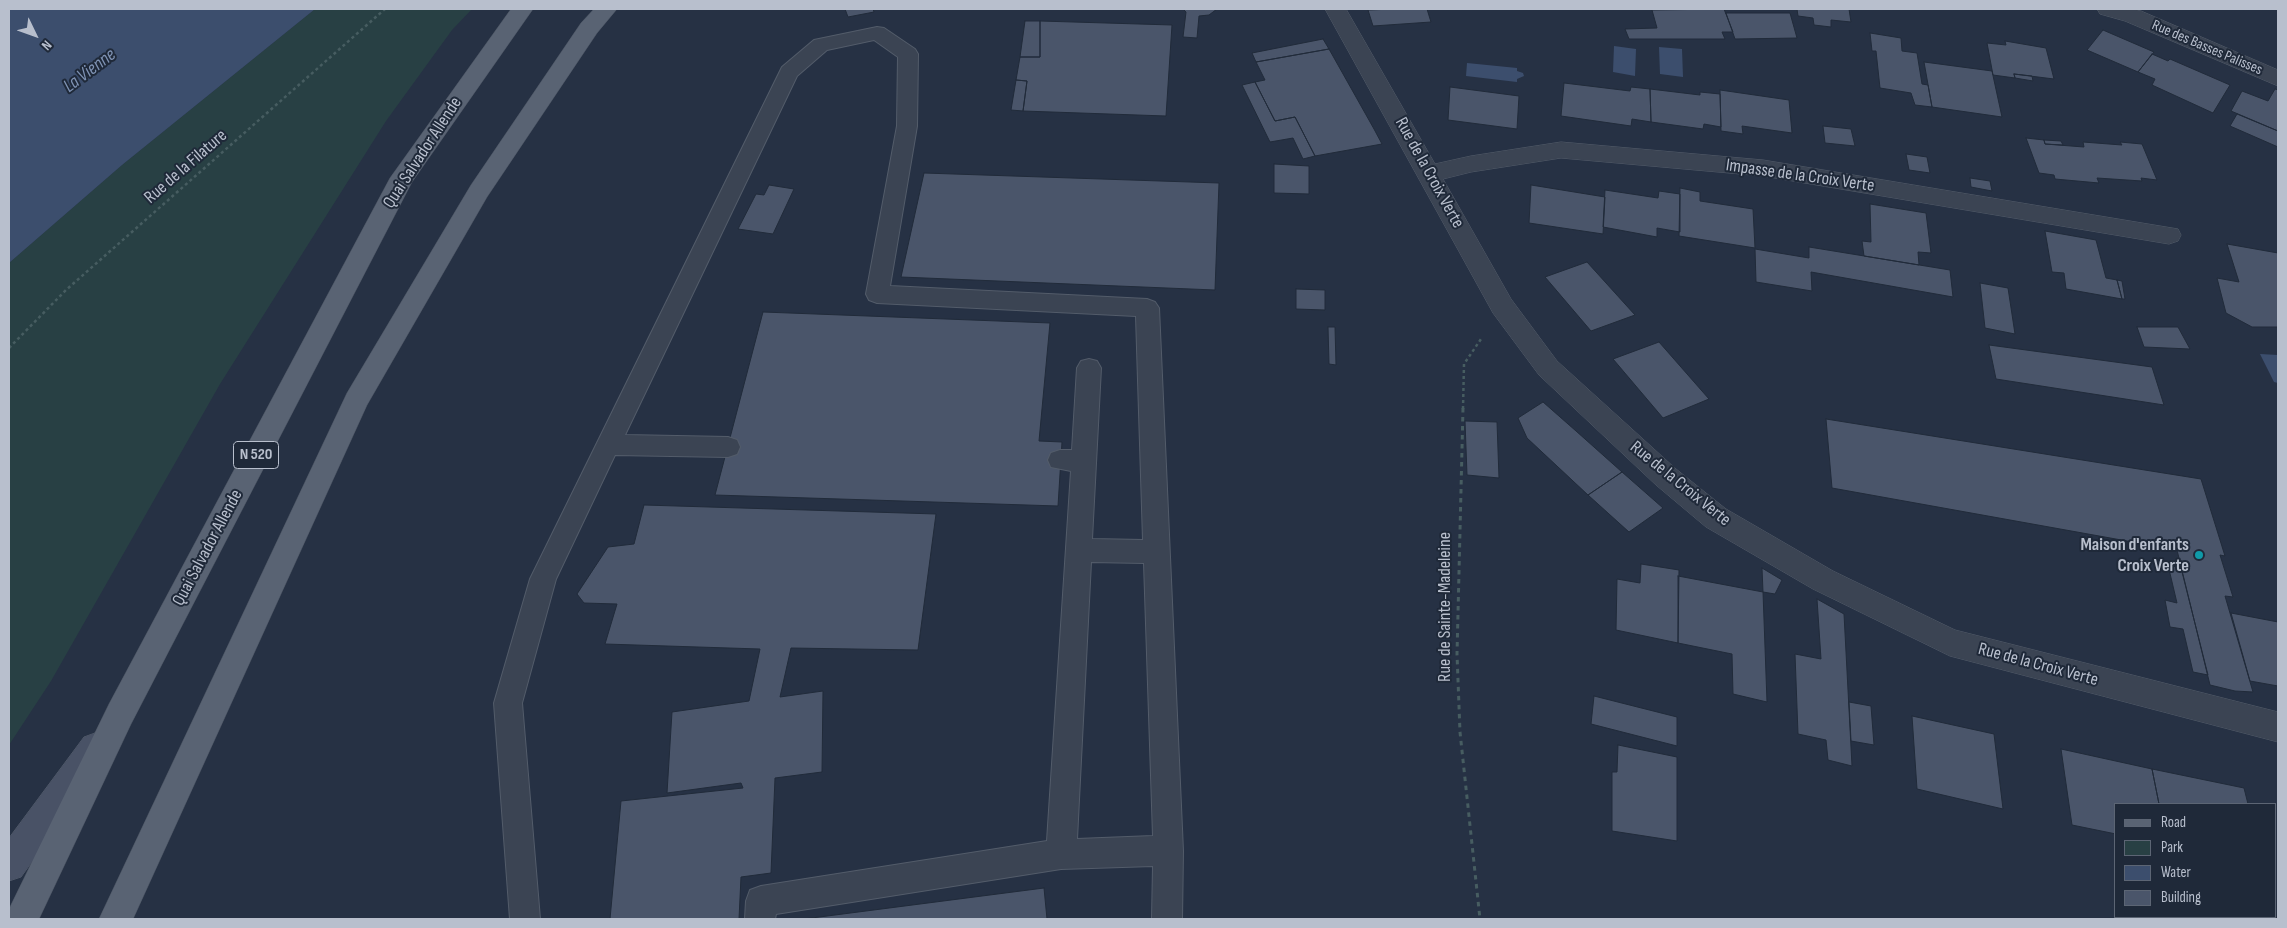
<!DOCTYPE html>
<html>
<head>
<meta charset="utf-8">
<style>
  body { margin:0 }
  #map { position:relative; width:2287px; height:928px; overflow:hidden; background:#263144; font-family:"Sofia Sans Condensed",sans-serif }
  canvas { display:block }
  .frame { position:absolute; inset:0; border:10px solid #b8bfcd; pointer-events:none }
  .legend { position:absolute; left:2114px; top:803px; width:162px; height:115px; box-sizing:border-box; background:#1f2939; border:1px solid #5c6574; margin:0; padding:6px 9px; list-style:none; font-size:15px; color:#b8bfcd }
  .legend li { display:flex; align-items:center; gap:10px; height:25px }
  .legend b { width:25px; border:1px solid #5c6574 }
  .north { position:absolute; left:10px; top:10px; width:50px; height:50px; -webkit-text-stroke:4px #1f2939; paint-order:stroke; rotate:132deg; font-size:14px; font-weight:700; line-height:20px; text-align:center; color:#b8bfcd }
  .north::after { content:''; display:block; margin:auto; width:18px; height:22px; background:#b8bfcd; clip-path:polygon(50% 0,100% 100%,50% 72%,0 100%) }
</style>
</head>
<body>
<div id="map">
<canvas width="2287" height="928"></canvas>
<div class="frame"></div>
<ul class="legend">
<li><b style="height:6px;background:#596373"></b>Road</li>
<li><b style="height:14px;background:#284044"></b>Park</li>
<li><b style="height:14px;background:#3c4e6d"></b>Water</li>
<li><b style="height:14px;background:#4a556a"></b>Building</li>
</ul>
<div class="north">N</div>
</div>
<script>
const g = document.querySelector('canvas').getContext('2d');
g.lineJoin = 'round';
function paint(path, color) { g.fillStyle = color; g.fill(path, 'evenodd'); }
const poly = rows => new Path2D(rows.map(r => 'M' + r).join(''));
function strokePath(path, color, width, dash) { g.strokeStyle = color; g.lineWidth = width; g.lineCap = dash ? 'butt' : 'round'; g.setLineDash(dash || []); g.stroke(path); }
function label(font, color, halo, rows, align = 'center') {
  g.font = font + ' "Sofia Sans Condensed",sans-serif'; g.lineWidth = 4; g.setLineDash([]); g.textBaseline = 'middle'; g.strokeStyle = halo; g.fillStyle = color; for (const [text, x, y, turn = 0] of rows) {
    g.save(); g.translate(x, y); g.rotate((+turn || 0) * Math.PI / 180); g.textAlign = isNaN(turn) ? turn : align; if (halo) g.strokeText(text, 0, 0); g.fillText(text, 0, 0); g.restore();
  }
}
const green = poly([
  [315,9,472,9,452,30,386,121,220,384,51,681,9,745,9,263,122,165]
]);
const water = poly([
  [9,9,315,9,122,165,9,263],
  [1614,46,1636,49,1635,76,1613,72],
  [1659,47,1682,49,1683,77,1660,74],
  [1467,63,1517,68,1517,71,1523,73,1524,76,1517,79,1517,82,1466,76],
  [2260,354,2278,355,2278,383,2274,382]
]);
const building = poly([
  [845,9,873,9,874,12,848,17,845,9],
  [1183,9,1217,9,1209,15,1199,16,1197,38,1183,37,1186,12,1183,9],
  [1394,9,1427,9,1431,22,1373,26,1368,10,1394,9],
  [1724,9,1733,32,1722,32,1725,39,1629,39,1625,29,1657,28,1652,10,1724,9],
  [1797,9,1849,9,1851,22,1831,20,1831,27,1814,25,1813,18,1798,16,1797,9],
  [1726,13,1790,13,1797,38,1735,39,1726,13],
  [1025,21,1040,21,1040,57,1020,57,1025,21],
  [1040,21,1172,25,1166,116,1023,111,1027,81,1016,80,1020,57,1040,57,1040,21],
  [2103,30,2154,52,2138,72,2087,50,2103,30],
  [1870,33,1901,38,1902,51,1917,53,1922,84,1928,85,1932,107,1915,105,1911,93,1880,88,1876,51,1872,51,1870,33],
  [1323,39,1329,49,1256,62,1252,53,1323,39],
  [2005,41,2046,48,2054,79,2014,74,2015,78,1993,75,1987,43,2006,45,2005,41],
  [1329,49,1374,129,1382,144,1315,156,1295,117,1275,121,1255,82,1265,80,1256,62,1329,49],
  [2152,54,2168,61,2170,59,2230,85,2213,113,2152,85,2155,79,2138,72,2152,54],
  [1924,62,1992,71,2002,117,1932,107,1924,62],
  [2014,74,2032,76,2033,81,2015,78,2014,74],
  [1016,80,1027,81,1023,111,1011,110,1016,80],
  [1255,82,1275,121,1295,117,1315,156,1303,159,1293,138,1270,142,1242,85,1255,82],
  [1564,83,1630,91,1631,87,1650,89,1651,122,1632,119,1631,126,1561,116,1564,83],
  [1450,87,1519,96,1517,129,1448,120,1450,87],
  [1650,89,1700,95,1700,92,1720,94,1721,127,1704,124,1703,129,1651,122,1650,89],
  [2275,89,2278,90,2278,131,2231,111,2242,91,2268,101,2275,89],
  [1720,90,1789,100,1792,133,1742,126,1743,134,1721,131,1720,90],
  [2237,114,2278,131,2278,147,2230,126,2237,114],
  [1823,126,1851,129,1855,146,1825,143,1823,126],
  [2026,138,2044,140,2045,144,2084,147,2083,142,2122,145,2120,142,2142,144,2157,180,2141,178,2142,181,2097,178,2099,183,2055,179,2054,175,2039,173,2026,138],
  [2044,140,2061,141,2063,145,2045,144,2044,140],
  [1906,154,1927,157,1930,173,1909,170,1906,154],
  [1274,164,1309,166,1309,194,1274,193,1274,164],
  [924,173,1219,183,1215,290,901,277,924,173],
  [1970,178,1990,181,1992,191,1971,187,1970,178],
  [769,185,794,189,773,234,738,229,756,194,764,195,769,185],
  [1531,185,1605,197,1603,234,1529,223,1531,185],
  [1680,188,1700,192,1700,201,1753,209,1755,248,1679,236,1680,188],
  [1605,190,1658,198,1659,191,1680,194,1680,232,1657,228,1657,237,1603,227,1605,190],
  [1870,204,1926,213,1931,253,1918,252,1919,265,1864,256,1862,241,1871,242,1870,204],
  [2045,231,2096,240,2106,278,2117,280,2122,299,2066,289,2064,273,2052,272,2045,231],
  [2227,244,2278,253,2278,327,2252,327,2226,313,2217,278,2239,282,2227,244],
  [1809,247,1950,270,1953,297,1811,272,1812,291,1756,282,1755,249,1809,258,1809,247],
  [1587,262,1635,315,1591,331,1545,277,1587,262],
  [2117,280,2122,281,2125,299,2122,299,2117,280],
  [1980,283,2008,288,2015,334,1985,328,1980,283],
  [1296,289,1325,290,1325,310,1296,309,1296,289],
  [763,312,1050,323,1039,441,1062,442,1058,506,715,495,763,312],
  [1328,327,1335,327,1336,365,1329,364,1328,327],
  [2137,327,2178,327,2190,349,2144,347,2137,327],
  [1659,342,1709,399,1663,418,1613,359,1659,342],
  [1989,345,2152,367,2164,405,1996,379,1989,345],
  [1543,402,1576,431,1622,472,1588,495,1527,438,1518,418,1543,402],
  [1826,419,2201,479,2225,556,2220,555,2233,597,2225,596,2253,692,2235,691,2210,685,2177,550,1832,488,1826,419],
  [1465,421,1497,422,1499,478,1467,475,1465,421],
  [1622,472,1663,508,1629,532,1588,495,1622,472],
  [644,505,936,514,918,650,791,648,780,697,823,691,822,772,775,778,771,873,741,877,739,919,610,919,621,801,743,788,741,783,667,793,672,712,749,701,760,649,605,644,617,604,584,603,577,594,608,547,634,544,644,505],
  [1641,564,1679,570,1678,643,1616,630,1617,579,1640,583,1641,564],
  [2168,565,2181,568,2208,675,2193,672,2183,629,2170,627,2165,600,2177,603,2168,565],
  [1762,568,1782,580,1775,594,1763,592,1762,568],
  [1678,576,1763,592,1767,702,1733,694,1732,654,1678,643,1678,576],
  [1817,599,1844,614,1852,766,1828,760,1826,740,1798,734,1795,654,1821,659,1817,599],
  [2231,613,2278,622,2278,686,2250,681,2231,613],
  [1594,696,1677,717,1677,746,1591,724,1594,696],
  [1849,702,1871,706,1874,745,1851,741,1849,702],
  [1912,716,1994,734,2003,809,1917,789,1912,716],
  [1618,745,1677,757,1677,841,1612,831,1612,772,1617,772,1618,745],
  [2061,749,2152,769,2159,804,2116,804,2116,834,2072,825,2061,749],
  [2152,769,2244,788,2248,804,2159,804,2152,769],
  [1044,888,1047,919,804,919,1044,888],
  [2181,917,2226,917,2227,919,2181,919,2181,917]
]);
const pathFar1 = poly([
  [9,348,66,290,385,9],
  [1463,409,1464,364,1481,339]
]);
const path = poly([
  [1463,408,1457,654,1460,732,1480,919]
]);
const lane = poly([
  [877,27,884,28,915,49,918,54,917,126,890,286,1147,299,1155,302,1159,308,1183,851,1182,919,1152,919,1153,866,1061,869,776,914,775,919,745,919,746,901,750,890,761,886,1047,841,1071,471,1051,467,1048,460,1051,453,1060,450,1072,450,1077,368,1081,361,1089,359,1097,361,1101,368,1092,539,1143,540,1136,316,877,303,869,300,866,294,897,126,898,57,874,40,827,50,797,76,625,435,728,437,737,440,740,447,737,454,728,457,615,455,556,579,522,703,540,919,510,919,494,703,530,579,782,67,814,40,877,27],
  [1091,562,1144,563,1153,836,1077,839,1091,562]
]);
const street = poly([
  [1325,9,1346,9,1435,164,1471,156,1561,142,1763,160,2178,229,2181,235,2178,241,2169,244,1763,176,1561,158,1471,172,1443,179,1511,299,1557,361,1676,469,1726,509,1833,571,1955,630,2278,712,2278,742,1950,656,1813,589,1706,527,1656,485,1539,375,1493,313,1325,9],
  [2097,9,2132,9,2141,11,2278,70,2278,86,2125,21,2100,14,2097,9]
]);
const secondary = poly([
  [95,733,106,737,111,748,106,759,21,877,9,881,9,838,84,737,95,733]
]);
const primary = poly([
  [511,9,533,9,412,182,131,724,39,919,9,919,10,907,109,704,390,178,511,9],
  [594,9,617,9,597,33,487,197,367,405,133,919,99,919,347,393,471,185,581,23,594,9]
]);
const markers = [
  [2199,555,5,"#0f9aa8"]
];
const farStreetnames = [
  ["Rue des Basses Palisses",2207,48,23]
];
const shields = [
  [256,455,45]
];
const shieldNames = [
  ["N 520",256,455]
];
const streetNames = [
  ["Quai Salvador Allende",423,153,-57],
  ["Rue de la Filature",186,167,-41],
  ["Rue de la Croix Verte",1429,173,61],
  ["Impasse de la Croix Verte",1800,176,8],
  ["Rue de la Croix Verte",1680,484,39],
  ["Quai Salvador Allende",208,548,-62],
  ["Rue de Sainte-Madeleine",1445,607,-90],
  ["Rue de la Croix Verte",2038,665,15]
];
const poiNames = [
  ["Maison d'enfants",2189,545],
  ["Croix Verte",2189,566]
];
const waterNames = [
  ["La Vienne",90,71,-37]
];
paint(green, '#284044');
paint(water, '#3c4e6d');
paint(building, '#4a556a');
strokePath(building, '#212b3a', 1);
strokePath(lane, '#535c6a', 2);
strokePath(street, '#535c6a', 1);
strokePath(secondary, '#535c6a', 1);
strokePath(primary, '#444d5c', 1);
strokePath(pathFar1, '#475d61', 2.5, [3, 3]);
strokePath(path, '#475d61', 3, [4.5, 4.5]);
paint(lane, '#3b4453');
paint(street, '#3b4453');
paint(secondary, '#495266');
paint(primary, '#596373');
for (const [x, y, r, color] of markers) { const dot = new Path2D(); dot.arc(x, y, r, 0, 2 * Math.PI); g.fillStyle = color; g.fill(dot); strokePath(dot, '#1f2939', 2); }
label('15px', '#b8bfcd', '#1f2939', farStreetnames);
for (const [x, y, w] of shields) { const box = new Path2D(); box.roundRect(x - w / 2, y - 13.5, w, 27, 4); g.fillStyle = '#1f2939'; g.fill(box); strokePath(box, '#b8bfcd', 1); }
label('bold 16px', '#b8bfcd', null, shieldNames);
label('18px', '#b8bfcd', '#1f2939', streetNames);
label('bold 18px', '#b8bfcd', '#1f2939', poiNames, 'right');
label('italic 19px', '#7f93b4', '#1f2939', waterNames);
</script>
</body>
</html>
